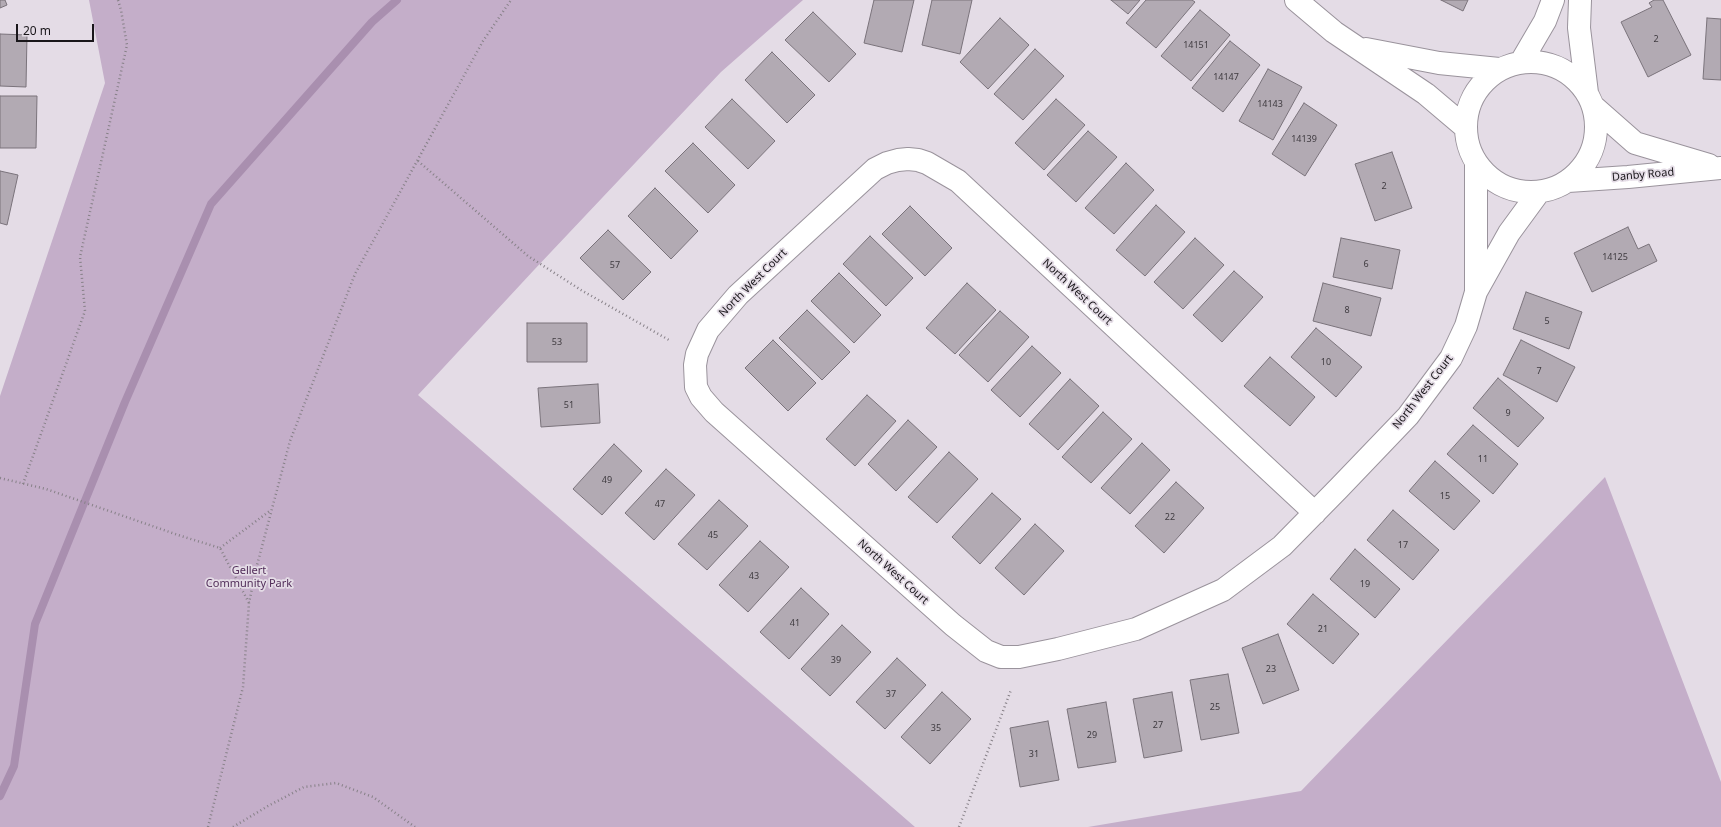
<!DOCTYPE html>
<html>
<head>
<meta charset="utf-8">
<style>
  body { margin:0 }
  #map { position:relative; width:1721px; height:827px; overflow:hidden; background:#e4dce6; font-family:"Noto Sans",sans-serif }
  canvas { display:block }
  .scale { position:absolute; left:16px; top:24px; width:78px; height:18px; box-sizing:border-box; border:2px solid #19161a; border-top:0; padding-left:5px; font-size:12px; line-height:14px; white-space:nowrap; color:#19161a; -webkit-text-stroke:3px #e4dce6; paint-order:stroke }
</style>
</head>
<body>
<div id="map">
<canvas width="1721" height="827"></canvas>
<div class="scale">20 m</div>
</div>
<script>
const g = document.querySelector('canvas').getContext('2d');
g.lineJoin = 'round';
function paint(path, color) { g.fillStyle = color; g.fill(path, 'evenodd'); }
const poly = rows => new Path2D(rows.map(r => 'M' + r).join(''));
function strokePath(path, color, width, dash) { g.strokeStyle = color; g.lineWidth = width; g.lineCap = dash ? 'butt' : 'round'; g.setLineDash(dash || []); g.stroke(path); }
function label(font, color, halo, rows, align = 'center') {
  g.font = font + ' "Noto Sans",sans-serif'; g.lineWidth = 3.5; g.setLineDash([]); g.textBaseline = 'middle'; g.strokeStyle = halo; g.fillStyle = color; for (const [text, x, y, turn = 0] of rows) {
    g.save(); g.translate(x, y); g.rotate((+turn || 0) * Math.PI / 180); g.textAlign = isNaN(turn) ? turn : align; if (halo) g.strokeText(text, 0, 0); g.fillText(text, 0, 0); g.restore();
  }
}
const green = poly([
  [89,0,803,0,721,72,534,270,418,395,915,827,0,827,0,396,105,83],
  [1605,477,1721,782,1721,827,1088,827,1301,791]
]);
const stream = poly([
  [0,796,14,766,35,624,125,402,211,204,372,22,397,0]
]);
const building = poly([
  [0,0,5,0,7,5,0,8,0,0],
  [874,0,914,0,902,52,864,43,874,0],
  [932,0,972,0,960,54,922,45,932,0],
  [1111,0,1140,0,1128,14,1111,0],
  [1146,0,1192,0,1195,2,1156,48,1126,23,1146,0],
  [1441,0,1468,0,1463,11,1441,0],
  [1654,0,1663,0,1691,55,1648,77,1621,22,1652,7,1649,3,1654,0],
  [1200,10,1230,35,1191,81,1161,56,1200,10],
  [813,12,856,54,829,82,785,40,813,12],
  [1000,18,1029,45,988,89,960,62,1000,18],
  [1707,18,1721,19,1721,80,1703,79,1707,18],
  [0,34,27,35,26,87,0,86,0,34],
  [1230,41,1260,65,1223,112,1192,88,1230,41],
  [1035,49,1064,76,1023,120,994,94,1035,49],
  [772,52,815,95,787,123,745,80,772,52],
  [1268,69,1302,87,1273,140,1239,121,1268,69],
  [0,96,37,96,36,148,0,148,0,96],
  [732,99,775,141,748,169,705,127,732,99],
  [1056,99,1085,125,1044,170,1015,143,1056,99],
  [1304,103,1337,125,1305,176,1272,154,1304,103],
  [1088,131,1117,157,1076,202,1047,175,1088,131],
  [693,143,735,185,708,213,665,171,693,143],
  [1392,152,1412,208,1375,221,1355,164,1392,152],
  [1126,163,1154,190,1114,234,1085,208,1126,163],
  [0,171,18,175,7,225,0,223,0,171],
  [655,188,698,231,671,259,628,216,655,188],
  [1156,205,1185,232,1145,276,1116,250,1156,205],
  [910,206,952,248,925,276,882,234,910,206],
  [1628,227,1638,249,1649,244,1657,261,1592,292,1574,253,1628,227],
  [608,230,651,272,623,300,580,258,608,230],
  [870,236,913,278,886,306,843,264,870,236],
  [1195,238,1224,265,1183,309,1154,282,1195,238],
  [1341,238,1400,250,1392,289,1333,277,1341,238],
  [1234,271,1263,297,1222,342,1193,315,1234,271],
  [839,273,881,315,854,343,811,301,839,273],
  [967,283,996,310,955,354,926,328,967,283],
  [1323,283,1381,298,1371,336,1313,321,1323,283],
  [1526,292,1582,312,1569,349,1513,329,1526,292],
  [807,310,850,352,822,380,779,338,807,310],
  [1000,311,1029,337,988,382,959,355,1000,311],
  [527,323,587,323,587,362,527,362,527,323],
  [1316,328,1362,367,1336,397,1291,357,1316,328],
  [773,340,816,383,788,411,745,368,773,340],
  [1521,340,1575,367,1557,402,1503,375,1521,340],
  [1032,346,1061,373,1020,417,991,390,1032,346],
  [1270,357,1315,397,1290,426,1244,386,1270,357],
  [1498,378,1544,418,1518,447,1473,408,1498,378],
  [1070,379,1099,406,1058,450,1029,424,1070,379],
  [598,384,600,423,541,427,538,388,598,384],
  [867,395,896,421,855,466,826,439,867,395],
  [1103,412,1132,439,1091,483,1062,457,1103,412],
  [908,420,937,447,896,491,868,464,908,420],
  [1473,425,1518,464,1493,494,1447,454,1473,425],
  [1142,443,1170,470,1130,514,1101,488,1142,443],
  [614,444,642,471,602,515,573,489,614,444],
  [949,452,978,479,937,523,908,497,949,452],
  [1435,461,1480,501,1454,530,1409,491,1435,461],
  [666,469,695,495,654,540,625,513,666,469],
  [1176,482,1204,508,1164,553,1135,526,1176,482],
  [992,493,1021,519,980,564,952,537,992,493],
  [719,500,748,526,707,570,678,544,719,500],
  [1393,510,1439,550,1413,580,1367,540,1393,510],
  [1035,524,1064,551,1024,595,995,568,1035,524],
  [760,541,789,567,748,612,719,585,760,541],
  [1355,549,1400,589,1375,618,1330,579,1355,549],
  [801,588,829,614,789,659,760,632,801,588],
  [1313,594,1359,634,1333,664,1287,624,1313,594],
  [842,625,871,652,830,696,801,669,842,625],
  [1278,634,1299,690,1263,704,1242,648,1278,634],
  [897,658,926,685,885,729,856,702,897,658],
  [1228,674,1239,733,1201,740,1190,680,1228,674],
  [942,692,971,719,930,764,901,737,942,692],
  [1172,692,1182,751,1144,758,1133,699,1172,692],
  [1106,702,1116,762,1078,768,1067,709,1106,702],
  [1048,721,1059,780,1020,787,1010,728,1048,721]
]);
const path = poly([
  [418,161,528,256,581,290,669,340],
  [0,478,46,489,178,535,220,548,249,603],
  [23,484,85,311,80,257,127,45,121,10,118,0],
  [220,548,271,510],
  [208,827,243,687,249,603,256,569,290,441,355,274,483,41,511,0],
  [233,827,268,806,304,787,336,783,373,797,415,827],
  [959,827,1011,690]
]);
const minor = poly([
  [1296,0,1334,32,1426,94,1465,127],
  [1580,0,1579,28,1587,93],
  [1366,49,1439,63,1499,69],
  '1466 127a65 65 0 1 1 130 0a65 65 0 1 1-130 0Z',
  [1521,62,1545,21,1553,0],
  [1593,106,1635,143,1709,165],
  [1568,181,1628,177,1721,168],
  [1476,290,1476,163],
  [1315,513,958,181,927,163,918,160,908,159,898,160,887,163,875,169,738,295,708,330,697,354,695,365,696,387,701,397,714,412,953,625,986,651,1001,657,1019,657,1058,649,1136,629,1223,590,1282,546,1339,488,1408,416,1451,358,1466,326,1476,292,1509,233,1539,192]
]);
const numberNames = [
  ["2",1656,39],
  ["14151",1196,45],
  ["14147",1226,77],
  ["14143",1270,104],
  ["14139",1304,139],
  ["2",1384,186],
  ["14125",1615,257],
  ["6",1366,264],
  ["57",615,265],
  ["8",1347,310],
  ["5",1547,321],
  ["53",557,342],
  ["10",1326,362],
  ["7",1539,371],
  ["51",569,405],
  ["9",1508,413],
  ["11",1483,459],
  ["49",607,480],
  ["15",1445,496],
  ["47",660,504],
  ["22",1170,517],
  ["45",713,535],
  ["17",1403,545],
  ["43",754,576],
  ["19",1365,584],
  ["41",795,623],
  ["21",1323,629],
  ["39",836,660],
  ["23",1271,669],
  ["37",891,694],
  ["25",1215,707],
  ["27",1158,725],
  ["35",936,728],
  ["29",1092,735],
  ["31",1034,754]
];
const streetNames = [
  ["Danby Road",1643,175,-5],
  ["North West Court",753,283,-45],
  ["North West Court",1077,292,43],
  ["North West Court",1423,392,-52],
  ["North West Court",893,572,42]
];
const parkNames = [
  ["Gellert",249,571],
  ["Community Park",249,584]
];
paint(green, '#c4aec9');
strokePath(stream, '#a98faf', 8);
paint(building, '#b2aab3');
strokePath(building, '#7a737b', 1);
strokePath(minor, '#9a939c', 24);
strokePath(path, '#878188', 2.5, [1, 3]);
strokePath(minor, '#fff', 22);
label('9px', '#3f3b40', null, numberNames);
label('11px', '#19161a', '#e4dce6', streetNames);
label('11px', '#512d59', '#e4dce6', parkNames);
</script>
</body>
</html>
